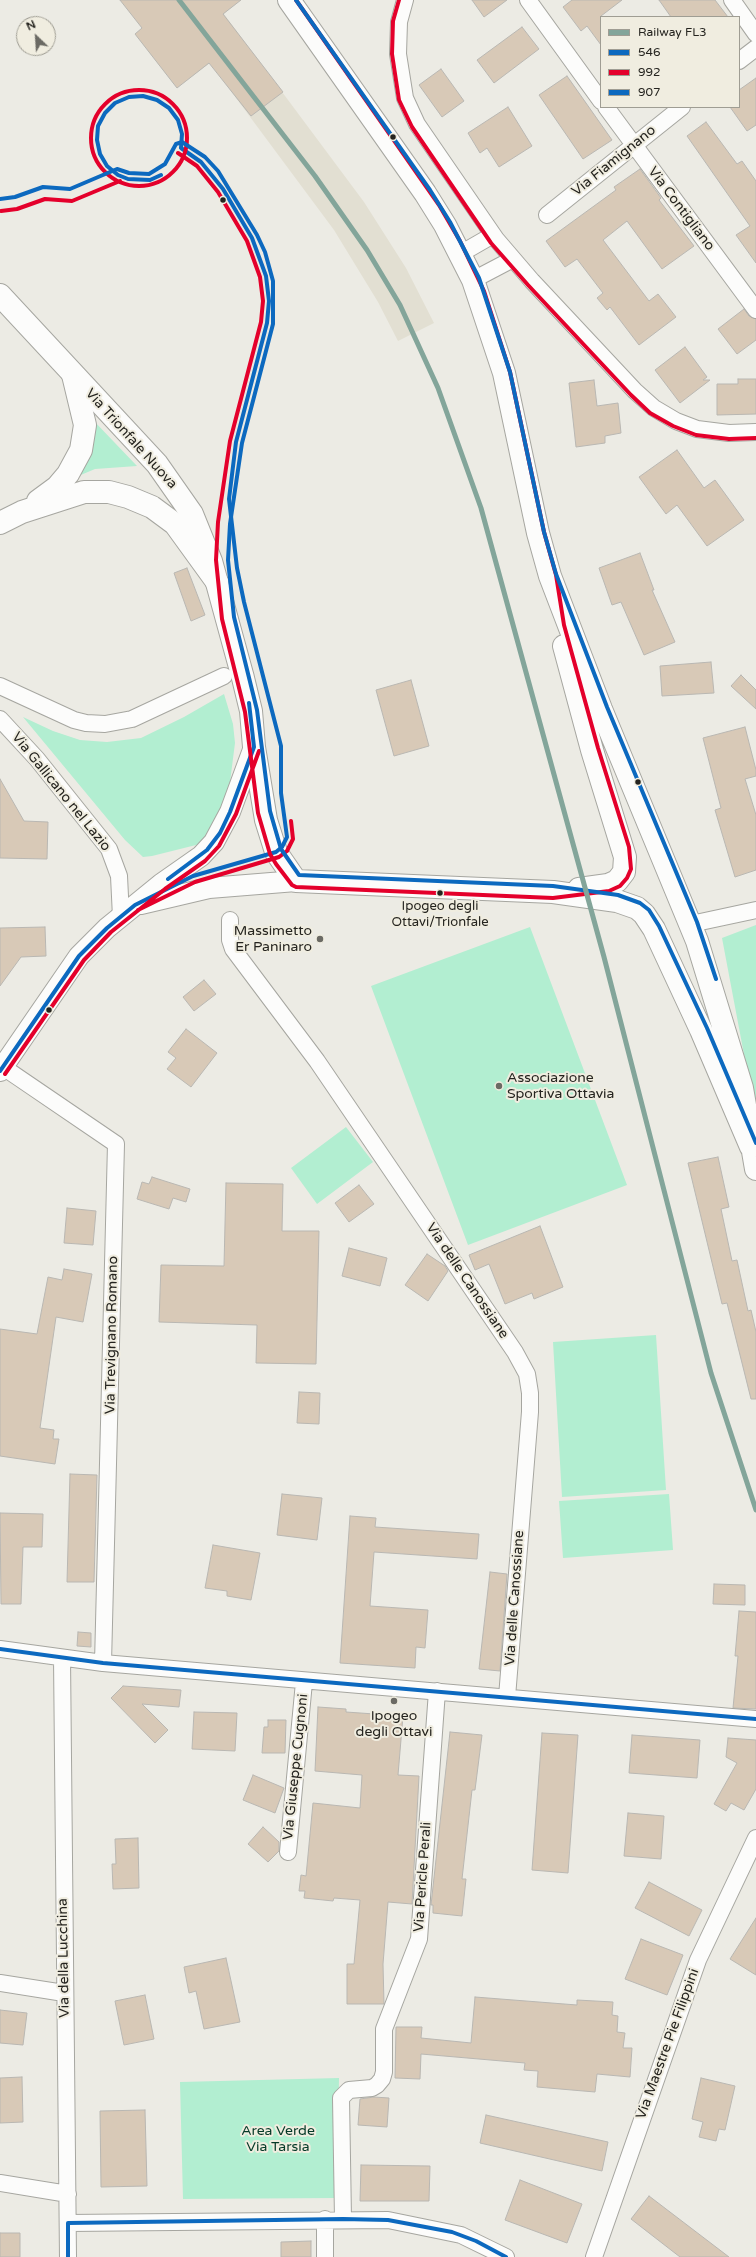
<!DOCTYPE html>
<html>
<head>
<meta charset="utf-8">
<style>
  body { margin:0 }
  #map { position:relative; width:756px; height:2257px; overflow:hidden; background:#ecebe4; font-family:"Varela Round",sans-serif }
  canvas { display:block }
  .legend { position:absolute; left:600px; top:16px; width:140px; height:92px; box-sizing:border-box; background:#f0ede0; border:1px solid #9f9d93; margin:0; padding:5px 7px; list-style:none; font-size:12px; color:#25241f }
  .legend li { display:flex; align-items:center; gap:8px; height:20px }
  .legend b { width:20px; border:1px solid #9f9d93 }
  .north { position:absolute; left:16px; top:16px; width:40px; height:40px; box-sizing:border-box; background:#f0ede0; border:1px solid #9f9d93; border-radius:50%; rotate:335deg; font-size:11px; font-weight:700; line-height:16px; text-align:center; color:#25241f }
  .north::after { content:''; display:block; margin:auto; width:14px; height:18px; background:#6b6a64; clip-path:polygon(50% 0,100% 100%,50% 72%,0 100%) }
</style>
</head>
<body>
<div id="map">
<canvas width="756" height="2257"></canvas>
<ul class="legend">
<li><b style="height:5px;background:#83a59a"></b>Railway FL3</li>
<li><b style="height:5px;background:#0c69bf"></b>546</li>
<li><b style="height:5px;background:#e4002b"></b>992</li>
<li><b style="height:5px;background:#0c69bf"></b>907</li>
</ul>
<div class="north">N</div>
</div>
<script>
const g = document.querySelector('canvas').getContext('2d');
g.lineJoin = 'round';
function paint(path, color) { g.fillStyle = color; g.fill(path, 'evenodd'); }
const poly = rows => new Path2D(rows.map(r => 'M' + r).join(''));
function strokePath(path, color, width, dash) { g.strokeStyle = color; g.lineWidth = width; g.lineCap = dash ? 'butt' : 'round'; g.setLineDash(dash || []); g.stroke(path); }
function label(font, color, halo, rows, align = 'center') {
  g.font = font + ' "Varela Round",sans-serif'; g.lineWidth = 4; g.setLineDash([]); g.textBaseline = 'middle'; g.strokeStyle = halo; g.fillStyle = color; for (const [text, x, y, turn = 0] of rows) {
    g.save(); g.translate(x, y); g.rotate((+turn || 0) * Math.PI / 180); g.textAlign = isNaN(turn) ? turn : align; if (halo) g.strokeText(text, 0, 0); g.fillText(text, 0, 0); g.restore();
  }
}
const built = poly([
  [240,0,224,14,364,202,406,268,434,323,398,341,378,302,334,230,210,63,177,88,135,34,142,28]
]);
const green = poly([
  [93,420,137,466,95,469,76,477],
  [224,694,233,724,235,743,230,782,214,829,200,844,152,856,143,857,125,840,23,717,53,731,80,740,107,742,141,738,184,717],
  [756,925,756,1118,722,938],
  [530,927,627,1185,468,1245,371,986],
  [346,1127,373,1162,317,1204,291,1168],
  [656,1335,666,1490,562,1497,553,1342],
  [669,1494,673,1550,563,1558,559,1501],
  [339,2078,337,2198,183,2199,180,2082]
]);
const building = poly([
  [120,0,241,0,223,14,283,92,251,116,209,63,177,88,135,34,142,28,120,0],
  [472,0,507,0,484,17,472,0],
  [572,0,622,0,601,16,601,45,587,26,581,31,563,7,572,0],
  [659,0,715,0,728,17,671,17,659,0],
  [522,27,539,49,494,83,477,60,522,27],
  [441,69,464,101,442,117,419,85,441,69],
  [567,76,612,140,583,159,539,95,567,76],
  [756,78,756,125,747,131,730,107,739,107,739,90,756,78],
  [508,107,532,146,499,167,487,148,480,153,468,133,508,107],
  [706,122,737,164,742,161,756,181,756,263,736,235,750,226,687,136,706,122],
  [640,169,661,198,659,200,694,246,662,269,627,221,603,240,649,301,658,294,676,317,639,345,610,307,607,310,597,298,603,293,577,259,565,267,546,241,616,190,614,187,640,169],
  [744,309,749,316,756,319,756,340,737,354,718,329,744,309],
  [685,347,707,377,703,380,710,380,680,403,655,370,685,347],
  [738,379,756,379,756,414,717,415,717,384,738,384,738,379],
  [594,380,597,406,618,403,621,433,605,436,605,443,576,447,569,383,594,380],
  [677,450,704,488,715,480,744,520,707,546,677,505,666,514,639,477,677,450],
  [640,553,654,590,652,590,675,642,644,655,621,602,612,605,599,568,640,553],
  [187,568,205,615,191,621,174,573,187,568],
  [711,662,714,693,662,696,660,666,711,662],
  [741,675,756,690,756,709,731,686,741,675],
  [411,680,429,746,394,756,376,690,411,680],
  [745,727,756,770,756,776,745,779,756,815,756,870,735,877,715,810,721,808,703,738,745,727],
  [0,779,24,821,48,822,47,859,0,858,0,779],
  [45,927,46,956,21,957,0,986,0,928,45,927],
  [204,980,216,994,194,1011,183,997,204,980],
  [186,1029,217,1053,191,1087,167,1069,176,1058,168,1052,186,1029],
  [718,1157,729,1207,721,1209,732,1261,737,1260,748,1311,751,1310,756,1332,756,1399,751,1399,727,1303,722,1304,688,1163,718,1157],
  [152,1177,190,1189,186,1202,173,1198,169,1209,137,1199,142,1182,149,1184,152,1177],
  [226,1183,283,1184,282,1231,319,1231,316,1364,256,1363,257,1325,159,1322,161,1265,224,1266,226,1183],
  [359,1185,374,1204,349,1222,335,1203,359,1185],
  [67,1208,96,1211,93,1245,64,1243,67,1208],
  [540,1226,563,1287,534,1299,532,1293,505,1304,489,1264,475,1270,469,1255,540,1226],
  [349,1248,387,1258,380,1286,342,1276,349,1248],
  [427,1254,445,1266,448,1271,428,1301,405,1285,427,1254],
  [64,1269,92,1274,83,1322,56,1317,40,1428,54,1430,53,1439,59,1439,55,1464,0,1456,0,1329,37,1334,48,1277,62,1280,64,1269],
  [299,1392,320,1393,319,1424,297,1423,299,1392],
  [70,1474,97,1475,94,1582,67,1582,70,1474],
  [282,1494,322,1498,317,1540,277,1535,282,1494],
  [0,1513,43,1514,42,1547,23,1547,21,1604,1,1604,0,1513],
  [350,1516,376,1518,375,1527,479,1534,477,1559,374,1552,370,1606,428,1610,425,1648,416,1647,415,1668,340,1663,350,1516],
  [213,1545,260,1553,251,1600,227,1596,227,1591,205,1588,213,1545],
  [490,1572,507,1574,500,1671,479,1669,490,1572],
  [714,1584,745,1585,745,1605,713,1604,714,1584],
  [739,1611,756,1612,756,1709,733,1708,738,1656,735,1656,739,1611],
  [78,1632,91,1633,91,1647,77,1646,78,1632],
  [123,1686,181,1690,179,1707,142,1704,168,1730,155,1743,111,1698,123,1686],
  [318,1707,346,1709,346,1712,403,1716,398,1775,419,1776,412,1904,388,1902,383,1964,384,2004,347,2004,347,1964,354,1964,360,1900,334,1898,333,1901,304,1898,305,1891,299,1891,301,1875,306,1876,313,1803,360,1808,362,1775,315,1771,318,1707],
  [194,1712,237,1713,235,1751,192,1749,194,1712],
  [268,1720,286,1720,285,1753,262,1753,264,1727,268,1727,268,1720],
  [450,1732,482,1735,475,1790,472,1790,462,1879,466,1879,462,1916,433,1913,433,1905,431,1905,450,1732],
  [542,1733,578,1735,568,1873,532,1870,542,1733],
  [632,1735,700,1740,697,1778,629,1773,632,1735],
  [728,1738,756,1740,756,1789,744,1810,731,1803,726,1811,714,1804,737,1763,726,1757,728,1738],
  [253,1775,284,1788,275,1813,243,1800,253,1775],
  [628,1813,664,1816,661,1859,624,1856,628,1813],
  [263,1827,279,1842,279,1851,268,1862,248,1844,263,1827],
  [138,1838,139,1888,113,1889,112,1864,116,1864,115,1839,138,1838],
  [649,1882,702,1910,689,1936,635,1908,649,1882],
  [756,1918,756,1975,730,1959,756,1918],
  [641,1939,683,1955,667,1995,625,1979,641,1939],
  [226,1958,240,2022,204,2029,196,1991,189,1993,184,1967,226,1958],
  [145,1995,154,2039,124,2045,115,2001,145,1995],
  [475,1997,577,2005,577,2000,613,2002,612,2015,618,2016,617,2032,625,2033,623,2048,632,2048,630,2077,597,2074,595,2092,537,2087,538,2071,524,2070,525,2063,421,2054,420,2079,395,2078,396,2027,422,2027,421,2038,471,2043,475,1997],
  [0,2010,27,2013,23,2045,0,2043,0,2010],
  [22,2077,23,2122,0,2123,0,2078,22,2077],
  [701,2078,735,2086,725,2130,719,2129,716,2141,699,2137,703,2122,692,2119,701,2078],
  [374,2097,389,2098,387,2127,358,2125,360,2099,374,2097],
  [145,2110,147,2186,101,2187,100,2111,145,2110],
  [486,2115,608,2142,602,2171,480,2143,486,2115],
  [361,2165,430,2166,429,2201,360,2201,361,2165],
  [520,2180,582,2204,567,2243,505,2220,520,2180],
  [649,2196,729,2257,680,2257,631,2219,649,2196],
  [0,2233,20,2233,20,2257,0,2257,0,2233],
  [311,2241,311,2257,281,2257,281,2242,311,2241]
]);
const minor = poly([
  [405,0,399,22,398,54,405,98,417,124,496,239,532,281,635,391,654,408,676,421,697,429,729,433,756,432],
  [528,0,601,101],
  [732,0,756,34],
  [739,61,756,48],
  [606,107,756,310],
  [547,215,682,107],
  [460,254,493,235],
  [473,280,513,259],
  [0,686,74,720,86,723,105,724,132,719,224,676],
  [0,719,37,759,109,849,119,876,121,917],
  [230,920,230,940,233,949,317,1061,515,1352,527,1374,530,1393,530,1412,507,1697],
  [691,924,756,910],
  [3,1067,116,1144,103,1663],
  [0,1649,103,1663,756,1719],
  [62,1658,68,2257],
  [288,1852,304,1682],
  [0,1983,64,1993],
  [0,2183,68,2194],
  [325,2219,325,2257],
  [343,2219,341,2098,349,2090,372,2088,377,2085,382,2079,384,2072,384,2029,419,1939,437,1691],
  [68,2223,388,2220,461,2235,506,2257],
  [594,2257,698,1960,756,1838]
]);
const tertiary = poly([
  [141,904,209,888,296,881],
  [0,1071,79,956,107,928,161,884,201,856,214,842,230,812,254,747]
]);
const primary = poly([
  [289,0,425,193,445,225,473,280,504,373,538,533,550,576,601,709,697,941,742,1088,756,1169],
  [0,295,157,464,192,514,211,561,243,678,251,711,254,747,266,820,276,852,296,881,553,892,617,901,637,908,644,914,654,929,701,1030,751,1147],
  [564,646,592,750,625,857,624,872,617,881,608,885,579,889]
]);
const motorway = poly([
  [38,501,57,487,68,474,81,450,85,425,73,375],
  [0,523,22,512,84,492,109,492,128,497,152,507,175,524,217,582]
]);
const bus1 = poly([
  [161,175,150,180,128,179,118,175,107,166,100,154,97,140,98,126,105,113,115,103,129,97,143,96,157,100,169,108,178,120,182,134,181,148],
  [168,879,207,850,220,833,230,812,254,747,249,703],
  [0,1071,79,956,107,928,135,905,193,876,276,852,282,847,287,837,281,793,281,746,244,602,237,568,229,499,236,442,267,323,269,301,266,276,252,238,223,189,201,162,181,148],
  [0,1649,103,1663,756,1719],
  [68,2257,68,2223,343,2219,388,2220,452,2232,476,2241,506,2257]
]);
const bus2 = poly([
  [399,0,393,21,392,54,399,100,412,127,491,243,528,285,631,395,650,413,673,426,696,435,729,439,756,438],
  '91 138a48 48 0 1 1 96 0a48 48 0 1 1-96 0Z',
  [178,153,197,166,218,192,247,241,260,277,263,301,261,322,230,441,218,522,216,560,222,619,245,712,258,813,270,854,276,864,292,885,296,887,553,898,609,891,620,886,627,878,631,869,629,847,598,748,564,625,556,575,544,532,510,372,484,291,460,241,439,205,296,0],
  [1,211,17,209,45,199,72,201,120,181],
  [138,910,195,882,279,857,287,851,293,839,291,821],
  [5,1074,84,960,111,932,165,889,205,861,219,846,236,814,259,751]
]);
const bus3 = poly([
  [296,0,430,190,450,222,479,278,510,372,544,532,556,574,607,707,697,922,716,979],
  [0,199,15,197,43,187,70,189,117,169,129,173,149,174,165,164,176,144,182,142,205,157,218,171,257,235,265,252,273,281,273,324,242,443,230,524,228,560,234,617,257,710,270,811,281,849,299,875,553,886,618,895,640,903,649,910,659,926,707,1028,756,1143]
]);
const rail1 = poly([
  [179,0,315,176,367,250,400,305,438,388,481,508,604,957,711,1373,756,1510]
]);
const markers = [
  [393,137,3.5,"#25241f"],
  [223,200,3.5,"#25241f"],
  [638,782,3.5,"#25241f"],
  [440,893,3.5,"#25241f"],
  [320,939,4,"#6b6a64"],
  [49,1010,3.5,"#25241f"],
  [499,1086,4,"#6b6a64"],
  [394,1701,4,"#6b6a64"]
];
const busNames = [
  ["Ipogeo degli",440,907],
  ["Ottavi/Trionfale",440,923]
];
const streetNames = [
  ["Via Fiamignano",614,161,-39],
  ["Via Contigliano",681,209,53],
  ["Via Trionfale Nuova",131,439,48],
  ["Via Gallicano nel Lazio",61,792,51],
  ["Via delle Canossiane",467,1281,56],
  ["Via Trevignano Romano",112,1335,-89],
  ["Via delle Canossiane",515,1598,-86],
  ["Via Giuseppe Cugnoni",296,1767,-84],
  ["Via Pericle Perali",423,1877,-86],
  ["Via della Lucchina",64,1958,-91],
  ["Via Maestre Pie Filippini",668,2044,-70]
];
const poiNames = [
  ["Massimetto",312,931],
  ["Er Paninaro",312,947],
  ["Associazione",507,1078,"left"],
  ["Sportiva Ottavia",507,1094,"left"],
  ["Ipogeo",394,1716,"center"],
  ["degli Ottavi",394,1732,"center"]
];
const parkNames = [
  ["Area Verde",278,2131],
  ["Via Tarsia",278,2147]
];
paint(built, '#e2dfd2');
paint(green, '#b2eed1');
paint(building, '#d8c9b7');
strokePath(building, '#b9b7b2', 1);
strokePath(minor, '#a6a6a0', 18);
strokePath(tertiary, '#a6a6a0', 22);
strokePath(primary, '#a6a6a0', 24);
strokePath(motorway, '#a6a6a0', 24);
strokePath(minor, '#fcfcfb', 16);
strokePath(tertiary, '#fcfcfb', 20);
strokePath(primary, '#fcfcfb', 22);
strokePath(motorway, '#fcfcfb', 22);
strokePath(bus1, '#0c69bf', 4);
strokePath(bus2, '#e4002b', 4);
strokePath(bus3, '#0c69bf', 4);
strokePath(rail1, '#83a59a', 5);
for (const [x, y, r, color] of markers) { const dot = new Path2D(); dot.arc(x, y, r, 0, 2 * Math.PI); g.fillStyle = color; g.fill(dot); strokePath(dot, '#f0ede0', 1.5); }
label('13px', '#25241f', '#f0ede0', busNames);
label('14px', '#25241f', '#f0ede0', streetNames);
label('14px', '#25241f', '#f0ede0', poiNames, 'right');
label('14px', '#043927', '#f0ede0', parkNames);
</script>
</body>
</html>
